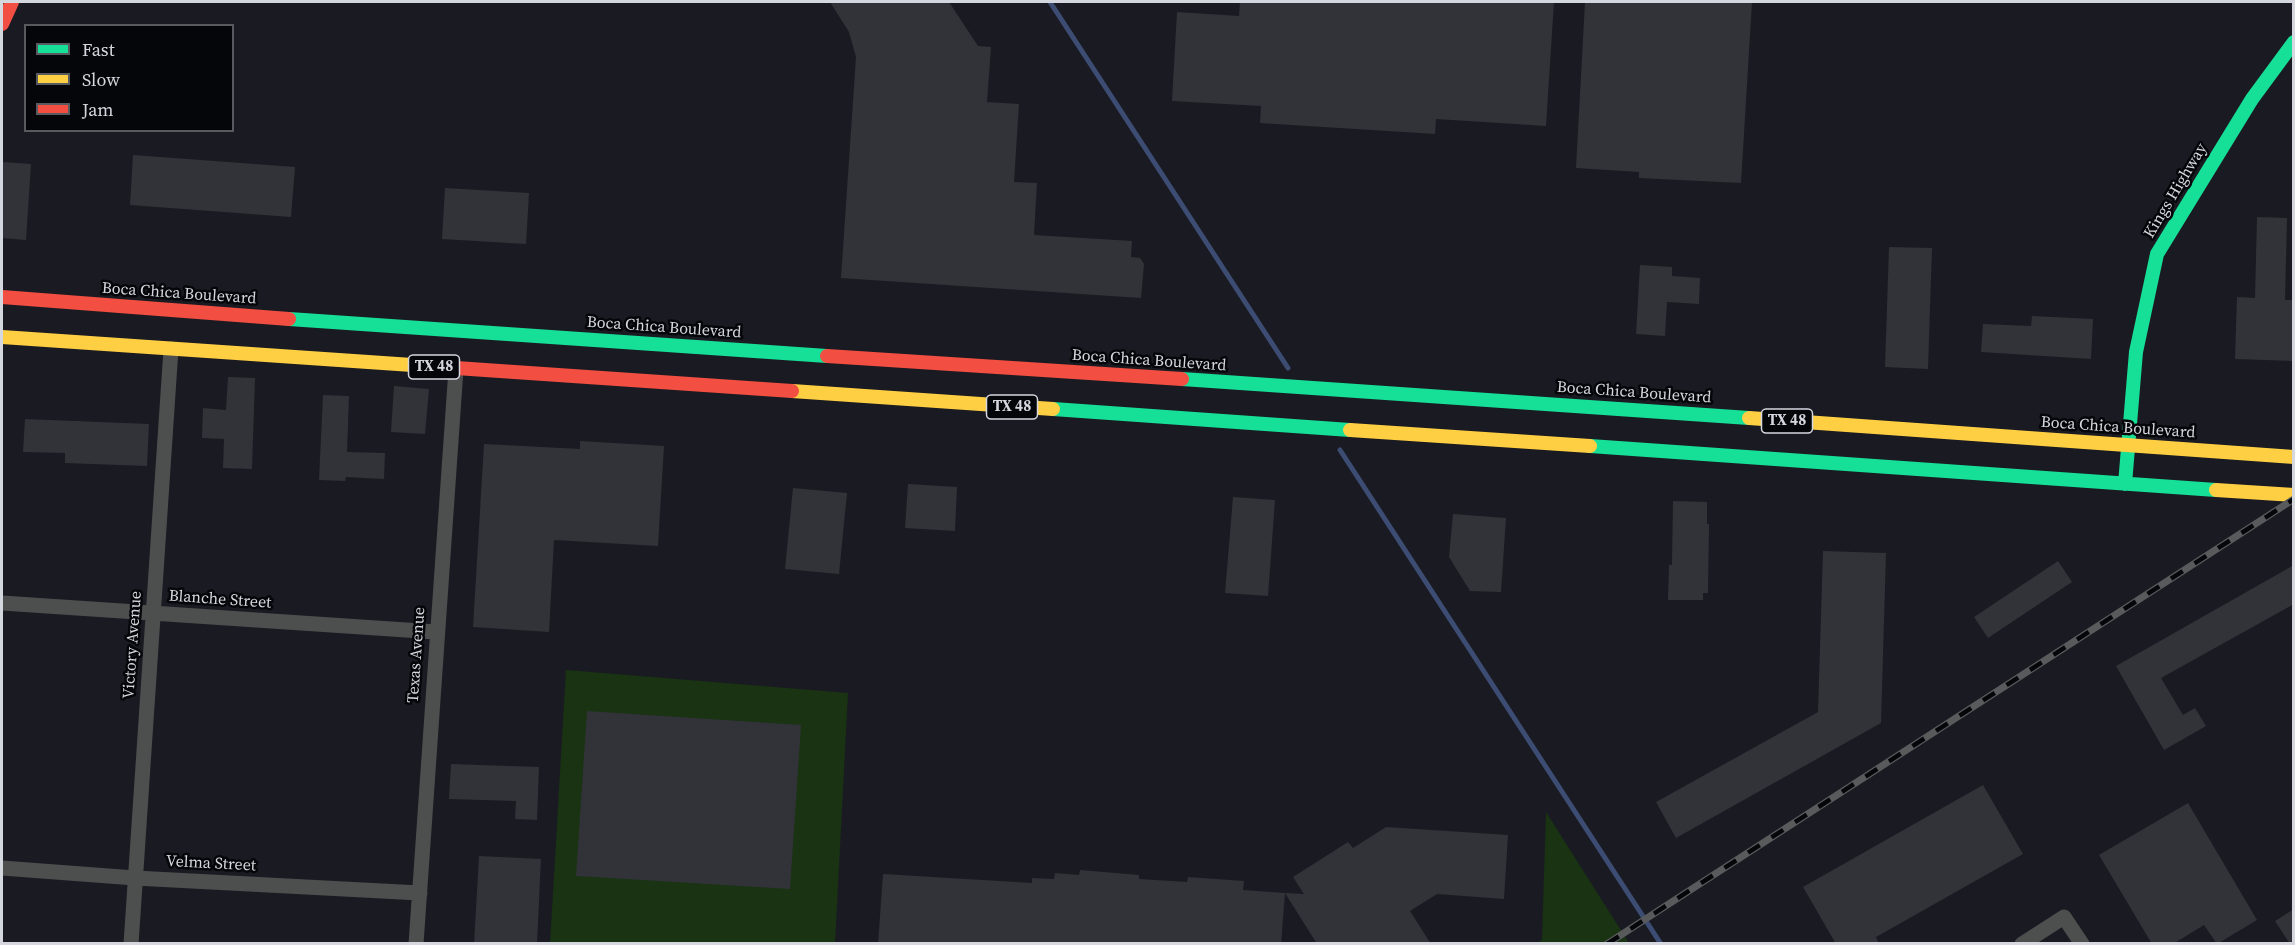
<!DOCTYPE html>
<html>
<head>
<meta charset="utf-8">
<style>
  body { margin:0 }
  #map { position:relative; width:2295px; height:945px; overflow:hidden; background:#1a1b22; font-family:"Source Serif 4",serif }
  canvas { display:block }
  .frame { position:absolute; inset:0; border:3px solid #d4d7de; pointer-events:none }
  .legend { position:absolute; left:24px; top:24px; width:210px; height:108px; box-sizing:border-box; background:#040609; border:2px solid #575a5e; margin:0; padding:8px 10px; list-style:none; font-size:18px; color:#d4d7de }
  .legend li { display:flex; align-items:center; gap:12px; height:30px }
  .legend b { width:30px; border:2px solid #575a5e }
</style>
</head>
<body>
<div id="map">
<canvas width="2295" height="945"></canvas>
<div class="frame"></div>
<ul class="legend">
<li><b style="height:8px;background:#16e098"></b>Fast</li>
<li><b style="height:8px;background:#ffcf43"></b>Slow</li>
<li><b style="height:8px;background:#f24e42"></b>Jam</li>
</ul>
</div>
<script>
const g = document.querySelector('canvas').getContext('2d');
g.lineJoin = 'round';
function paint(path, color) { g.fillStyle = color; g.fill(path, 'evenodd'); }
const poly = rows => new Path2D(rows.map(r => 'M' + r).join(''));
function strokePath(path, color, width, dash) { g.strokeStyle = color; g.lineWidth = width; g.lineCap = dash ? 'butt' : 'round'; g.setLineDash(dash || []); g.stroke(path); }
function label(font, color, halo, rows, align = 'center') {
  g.font = font + ' "Source Serif 4",serif'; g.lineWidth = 5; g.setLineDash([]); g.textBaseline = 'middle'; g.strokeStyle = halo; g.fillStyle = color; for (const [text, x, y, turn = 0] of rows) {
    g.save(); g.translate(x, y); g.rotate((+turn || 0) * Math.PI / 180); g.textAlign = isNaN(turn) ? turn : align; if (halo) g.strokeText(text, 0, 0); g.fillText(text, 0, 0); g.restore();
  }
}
const green = poly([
  [566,670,848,693,835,943,550,944],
  [1546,812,1629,943,1537,943,1542,940]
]);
const stream = poly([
  [1050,2,1288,368],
  [1340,450,1661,944]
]);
const building = poly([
  [830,2,949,2,978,46,991,47,987,102,1019,104,1014,182,1037,183,1034,235,1132,241,1131,257,1140,258,1144,264,1141,298,841,278,856,57,849,32],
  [1240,2,1554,2,1546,126,1436,119,1435,134,1260,123,1261,106,1172,101,1177,12,1239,16],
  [1585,2,1752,2,1741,183,1639,178,1639,172,1576,168],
  [133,155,295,167,291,217,130,205],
  [2,162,31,164,26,240,2,238],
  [445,188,529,193,526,244,442,239],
  [2257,217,2287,218,2285,300,2294,300,2294,361,2235,359,2237,297,2255,298],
  [1889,247,1932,248,1928,369,1885,367],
  [1640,265,1672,267,1672,276,1700,278,1699,304,1667,302,1665,336,1636,334],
  [2032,316,2093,319,2091,359,1981,352,1983,324,2031,326],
  [228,377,255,378,252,469,223,468,224,439,202,438,203,408,226,410],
  [394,386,429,389,425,434,391,432],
  [323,395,349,396,347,452,385,453,384,479,346,477,345,481,319,480],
  [25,419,149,424,147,466,65,463,65,453,23,452],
  [580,441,664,446,658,546,554,540,549,632,473,627,484,444,580,449],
  [908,484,957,487,955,531,905,528],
  [793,488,847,493,839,574,785,569],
  [1233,497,1275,500,1268,596,1225,593],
  [1673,501,1707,502,1707,524,1709,524,1708,593,1703,593,1703,600,1668,600,1669,565,1672,565],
  [1453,514,1506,518,1501,592,1470,591,1449,557],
  [1823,551,1886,553,1881,723,1676,838,1656,802,1818,712],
  [2058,561,2072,582,1988,638,1974,617],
  [2294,565,2294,604,2161,678,2183,715,2195,708,2206,726,2164,750,2116,666],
  [587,711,801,725,790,889,576,876],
  [451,764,539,767,537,820,515,819,516,801,449,799],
  [1983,785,2023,854,1876,937,1879,944,1836,944,1803,887],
  [2188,803,2257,920,2217,944,2204,925,2173,944,2152,944,2099,855],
  [1386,827,1508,835,1504,899,1437,894,1410,911,1431,944,1317,944,1285,893,1304,894,1293,877,1348,842,1353,848],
  [479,856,541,859,537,944,474,944],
  [1080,870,1139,875,1139,879,1187,882,1188,877,1244,881,1243,890,1285,893,1281,944,878,944,883,874,1032,883,1032,878,1054,879,1055,873,1079,875],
  [2294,909,2294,944,2290,944,2275,921]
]);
const street = poly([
  [2,603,436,632],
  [2,868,135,878,420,893],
  [131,944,171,349],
  [416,944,456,369],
  [2022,944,2064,917,2082,944]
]);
const fast = poly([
  [289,319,827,356],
  [1182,379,1749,418],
  [1053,409,1350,430],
  [1590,446,2216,490],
  [2125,484,2136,352,2157,254,2252,99,2294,42]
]);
const slow = poly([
  [2,337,456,368],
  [792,391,1053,409],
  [1749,418,2294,457],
  [1350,430,1590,446],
  [2216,490,2294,495]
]);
const jam = poly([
  [2,24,12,2],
  [2,297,289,319],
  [827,356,1182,379],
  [456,368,792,391]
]);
const rail = poly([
  [1607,944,2294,499]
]);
const shields = [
  [434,367,51],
  [1012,407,51],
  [1787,421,51]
];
const shieldNames = [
  ["TX 48",434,367],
  ["TX 48",1012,407],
  ["TX 48",1787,421]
];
const streetNames = [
  ["Kings Highway",2176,191,-59],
  ["Boca Chica Boulevard",179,294,4],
  ["Boca Chica Boulevard",664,328,4],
  ["Boca Chica Boulevard",1149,361,4],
  ["Boca Chica Boulevard",1634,393,4],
  ["Boca Chica Boulevard",2118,428,4],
  ["Blanche Street",220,600,4],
  ["Victory Avenue",133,645,-86],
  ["Texas Avenue",417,655,-86],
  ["Velma Street",211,864,3]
];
paint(green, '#193313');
strokePath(stream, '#3c4c73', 5);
paint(building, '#313338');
strokePath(street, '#4d4e4e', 15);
strokePath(fast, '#16e098', 14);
strokePath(slow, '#ffcf43', 14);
strokePath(jam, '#f24e42', 14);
strokePath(rail, '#585a5c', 7);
strokePath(rail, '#040609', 4.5, [14]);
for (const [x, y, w] of shields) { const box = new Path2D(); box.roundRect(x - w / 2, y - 12, w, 24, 4.5); g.fillStyle = '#040609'; g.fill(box); strokePath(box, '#d4d7de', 1.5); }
label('bold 15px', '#d4d7de', null, shieldNames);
label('16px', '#d4d7de', '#040609', streetNames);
</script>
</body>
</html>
